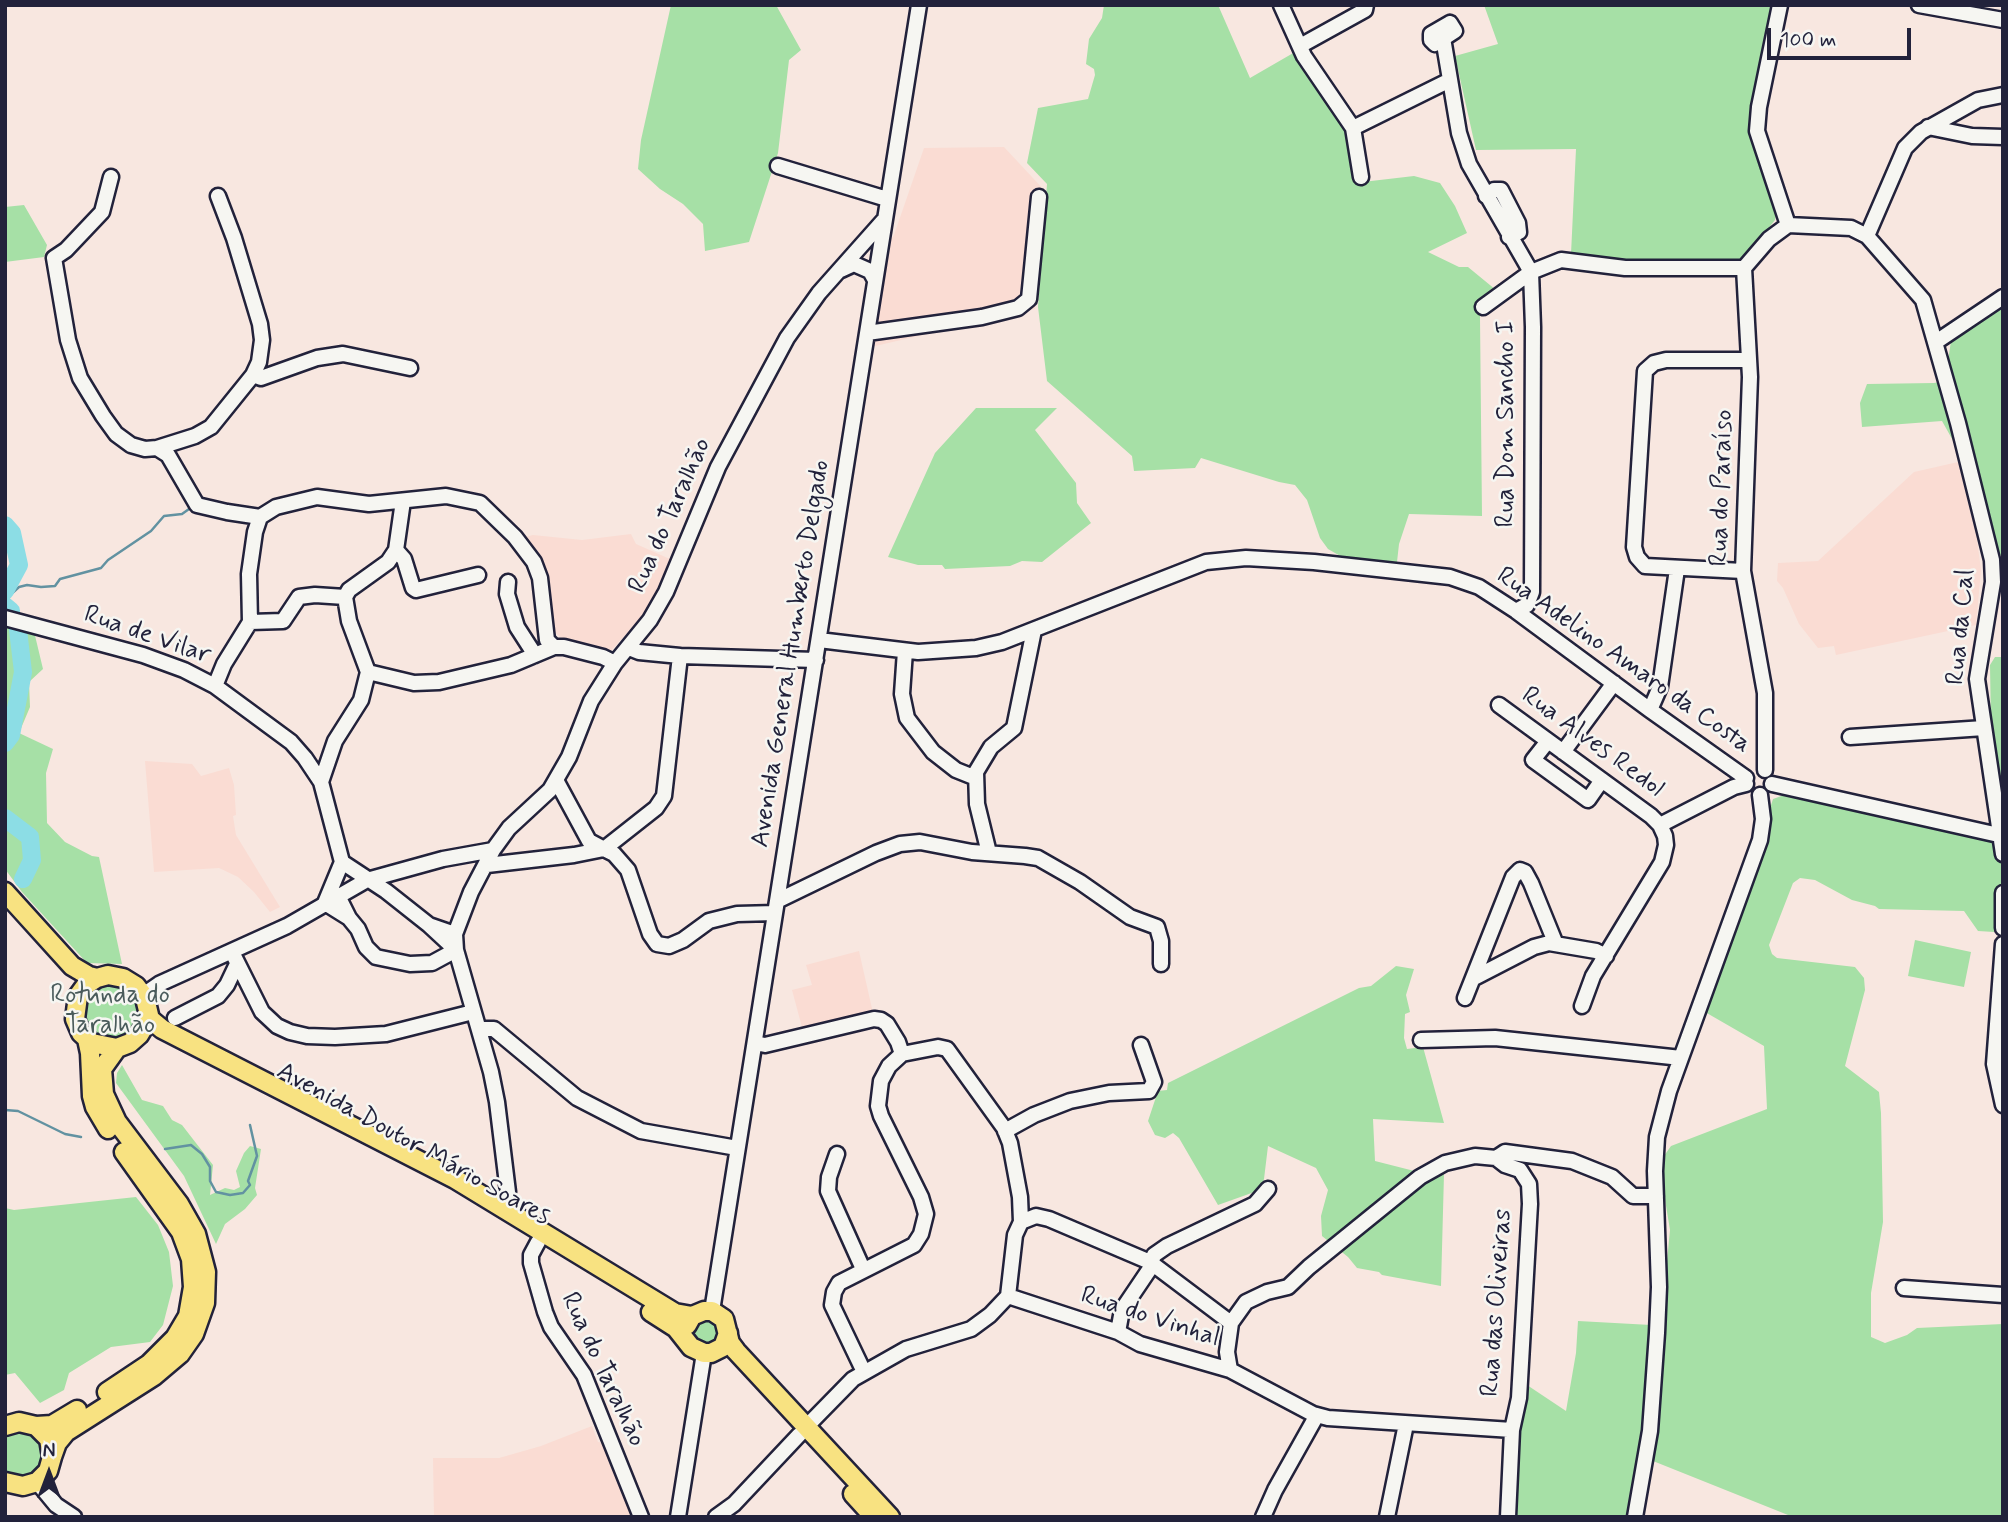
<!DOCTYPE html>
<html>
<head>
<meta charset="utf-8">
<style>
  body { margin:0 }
  #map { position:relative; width:2008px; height:1522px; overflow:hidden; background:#f8e7e0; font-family:Mynerve,sans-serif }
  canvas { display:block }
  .frame { position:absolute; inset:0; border:7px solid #22223b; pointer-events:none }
  .north { position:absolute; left:14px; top:1438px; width:70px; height:70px; -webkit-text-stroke:5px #f6f6f2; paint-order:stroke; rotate:0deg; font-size:19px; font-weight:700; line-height:28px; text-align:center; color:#22223b }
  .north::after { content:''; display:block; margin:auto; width:24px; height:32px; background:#22223b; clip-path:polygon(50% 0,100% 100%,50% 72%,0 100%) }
  .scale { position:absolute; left:1767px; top:28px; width:144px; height:32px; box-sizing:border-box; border:4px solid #22223b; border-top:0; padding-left:9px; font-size:21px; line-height:24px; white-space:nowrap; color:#22223b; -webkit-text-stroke:5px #f6f6f2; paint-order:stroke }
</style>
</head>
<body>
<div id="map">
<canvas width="2008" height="1522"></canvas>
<div class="frame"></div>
<div class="north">N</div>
<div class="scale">100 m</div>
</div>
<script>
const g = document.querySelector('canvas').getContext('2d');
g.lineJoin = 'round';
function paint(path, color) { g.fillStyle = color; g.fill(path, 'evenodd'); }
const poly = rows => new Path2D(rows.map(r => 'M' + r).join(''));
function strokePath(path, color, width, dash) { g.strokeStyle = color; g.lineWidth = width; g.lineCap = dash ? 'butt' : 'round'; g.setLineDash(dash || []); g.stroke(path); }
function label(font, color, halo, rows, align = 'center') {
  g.font = font + ' Mynerve,sans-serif'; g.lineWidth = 5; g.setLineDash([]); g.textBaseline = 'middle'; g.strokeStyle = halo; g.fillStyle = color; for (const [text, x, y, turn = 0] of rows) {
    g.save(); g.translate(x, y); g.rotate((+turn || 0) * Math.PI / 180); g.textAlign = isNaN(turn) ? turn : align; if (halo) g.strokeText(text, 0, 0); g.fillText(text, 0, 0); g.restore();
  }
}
const built = poly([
  [1004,147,1046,192,1035,309,871,347,886,247,894,235,924,148],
  [1958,462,1977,540,1981,570,1976,625,1836,655,1834,646,1818,648,1799,624,1783,588,1777,581,1778,563,1818,561,1914,472],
  [631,534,636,544,672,560,668,569,670,570,651,606,609,653,560,637,550,628,542,560,525,537,533,535,582,540],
  [145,761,192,764,201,776,229,768,234,785,236,815,233,816,236,835,280,907,270,912,254,892,238,877,219,868,154,872],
  [859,951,873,1013,803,1031,792,990,812,985,806,965],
  [592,1426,598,1442,604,1443,634,1517,434,1517,433,1458,499,1458,541,1446]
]);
const green = poly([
  [671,5,776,5,801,50,789,60,778,153,749,242,705,251,703,224,683,204,660,189,638,169,641,140],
  [1104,5,1218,5,1250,78,1295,52,1308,78,1350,138,1354,183,1414,176,1440,183,1455,206,1467,233,1428,252,1459,267,1468,267,1496,290,1481,305,1480,318,1482,516,1409,514,1399,544,1397,562,1342,557,1328,549,1320,538,1307,500,1295,485,1279,482,1201,458,1195,468,1134,471,1132,456,1047,381,1038,307,1047,184,1027,163,1038,108,1088,99,1095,75,1094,69,1086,64,1089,39,1102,18],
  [1484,5,1771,5,1751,123,1777,210,1775,220,1744,259,1735,265,1596,264,1571,254,1576,149,1476,150,1455,56,1498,44],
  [24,205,47,245,44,257,5,262,5,207],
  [2003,306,2003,554,1995,559,1956,446,1942,421,1862,427,1860,403,1867,384,1934,383,1945,381,1951,341],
  [976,408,1057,408,1035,430,1076,483,1077,503,1091,523,1042,562,1022,561,1010,566,945,569,942,565,918,565,888,557,935,453],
  [32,623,43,669,29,682,30,707,19,733,53,749,46,773,47,823,65,842,92,856,99,857,122,964,87,963,22,892,5,869,5,625],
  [1995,657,2003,657,2003,801,1991,727,1990,665],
  [1787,794,2003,831,2003,922,1995,921,1994,932,1978,931,1964,911,1879,909,1875,906,1852,900,1815,880,1800,878,1793,883,1769,945,1772,954,1777,958,1855,967,1864,978,1865,990,1845,1066,1879,1092,1881,1113,1883,1222,1871,1293,1871,1337,1885,1343,1907,1335,1917,1328,2003,1324,2003,1517,1793,1517,1653,1461,1641,1459,1627,1517,1511,1517,1516,1451,1527,1385,1566,1411,1576,1353,1578,1321,1651,1325,1662,1314,1670,1230,1659,1163,1671,1146,1767,1109,1764,1046,1705,1012,1773,799],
  [1915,940,1971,952,1964,987,1908,976],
  [1396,966,1414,969,1406,995,1410,1012,1405,1014,1404,1038,1407,1049,1423,1047,1444,1123,1373,1119,1375,1161,1434,1176,1444,1174,1441,1286,1382,1275,1379,1272,1357,1268,1348,1257,1322,1236,1321,1216,1328,1190,1316,1168,1268,1146,1264,1179,1260,1190,1218,1205,1179,1138,1173,1133,1165,1138,1155,1135,1148,1121,1158,1091,1167,1090,1168,1083,1359,988,1371,986],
  '82 1012a28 28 0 1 1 56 0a28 28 0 1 1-56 0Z',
  [122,1065,142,1100,163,1106,172,1120,182,1125,213,1165,210,1195,225,1188,234,1190,240,1187,236,1171,244,1153,250,1146,261,1149,255,1188,257,1195,245,1209,225,1224,216,1244,184,1176,116,1083,117,1073],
  [136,1197,158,1225,169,1252,173,1286,163,1325,150,1342,111,1347,69,1373,64,1390,40,1403,15,1373,5,1375,5,1208,14,1210],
  [710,1318,721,1328,715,1345,701,1346,692,1336,692,1331,696,1322],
  [15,1429,32,1431,46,1450,39,1473,24,1480,5,1475,5,1433]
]);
const stream = poly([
  [6,606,9,596,19,587,27,585,41,587,55,586,60,579,101,568,108,560,151,531,164,516,182,514,189,509],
  [5,1110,18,1111,65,1134,81,1137],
  [165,1149,191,1145,202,1154,210,1167,210,1181,216,1192,230,1195,243,1193,250,1185,248,1181,257,1156,250,1125]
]);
const river = poly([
  [5,525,12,533,19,565,5,591],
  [5,606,11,611],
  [5,743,11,735,23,672,18,630],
  [5,818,30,837,32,860,23,879]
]);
const minor = poly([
  [1281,5,1304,56,1353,128,1361,177],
  [1780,5,1759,107,1757,131,1788,225,1851,228,1867,236,1923,300,1958,423,1992,560,1993,582,1977,679,2003,854],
  [1919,5,2003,20],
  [1450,23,1455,31,1435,44,1431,40,1431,34,1450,23],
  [1443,38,1459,133,1469,164,1531,272,1533,327,1532,592,1527,605,1516,611],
  [1300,46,1365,10,1366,5],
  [1928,127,1972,136,2003,137],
  [1353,128,1450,80],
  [778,166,887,199],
  [111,177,102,212,66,250,54,258,68,340,80,378,103,416,116,434,131,445,145,449,157,448,168,455,197,505,227,512,260,517,276,507,317,497,369,504,446,496,480,503,515,537,534,562,540,578,547,640,554,647,564,647,603,657,615,663],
  [1486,196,1494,190,1501,190,1518,223,1519,232,1509,237],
  [1867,236,1905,148,1921,132,1978,100,2003,95],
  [841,270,854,264,870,271,875,280],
  [1483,307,1531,272,1561,260,1625,268,1744,268],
  [867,333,982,317,1018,308,1029,299,1039,197],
  [1936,342,2003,297],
  [253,375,261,378,317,358,343,354,410,368],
  [157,448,195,436,211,427,253,375,259,362,262,340,260,324,234,238,218,196],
  [396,550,404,559,413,588,416,590,478,575],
  [1743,571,1645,566,1637,557,1634,547,1645,371,1654,363,1666,360,1749,360],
  [508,582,507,594,517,627,535,655],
  [5,618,143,655,184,670,215,686,291,742,305,758,321,782,342,862],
  [250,622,283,621,299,597,315,595,345,597],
  [819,640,918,652,976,648,1002,642,1206,562,1246,558,1314,562,1450,577,1479,587,1516,611,1650,710,1746,778],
  [629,648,639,652,680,656,816,660],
  [905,651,902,694,907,718,933,752,956,770,976,778],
  [368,672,414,683,439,682,511,665,554,647],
  [215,686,224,664,250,622,249,574,255,532,260,517],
  [1499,705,1651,816,1660,825,1665,836,1666,845,1662,862,1593,976,1582,1006],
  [1650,710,1660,687,1677,569],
  [1850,737,1984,728],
  [1548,741,1533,760,1588,800,1602,780],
  [1563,752,1614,683],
  [1765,770,1765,693,1743,571,1750,377,1744,268,1769,239,1788,225],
  [556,780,589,841,604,849,656,808,664,796,680,656],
  [321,782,335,741,361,700,368,672,349,621,345,597,349,590,388,562,396,550,403,501],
  [1772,784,2003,836],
  [1660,825,1734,787,1746,784],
  [989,853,977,804,976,772,991,747,1014,728,1034,630],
  [342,862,386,891,429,925],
  [487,865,574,855,604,849,614,854,628,870,650,934,657,944,669,946,683,940,709,921,737,914,775,913],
  [2003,893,2003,928],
  [777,901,876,853,900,844,920,842,972,852,1025,856,1038,858,1080,882,1130,917,1157,927,1161,941,1161,964],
  [325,903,349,918,338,896],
  [325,903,342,862],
  [349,918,358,929,366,947,376,957,410,964,432,963,456,950,429,925,455,934],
  [2003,944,1994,1064,2003,1105],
  [232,952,262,1012,277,1026,290,1032,307,1036,335,1037,386,1034,473,1012],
  [1474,978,1534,947,1549,943,1596,951,1606,956],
  [145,998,146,993,159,984,287,926,367,880,443,859,493,850],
  [1465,998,1513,877,1520,870,1525,872,1531,883,1555,942],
  [175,1018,218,996,227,985,237,964],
  [479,1029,494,1029,577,1098,641,1131,737,1148],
  [1421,1040,1495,1038,1681,1058],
  [755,1043,765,1045,874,1019,881,1020,887,1024,898,1042,902,1054],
  [902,1054,938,1047,947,1049,1004,1128,1010,1143,1020,1197,1021,1222,1015,1235,1008,1296],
  [1005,1131,1034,1115,1070,1101,1109,1093,1149,1091,1154,1082,1141,1045],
  [837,1154,829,1177,828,1191,863,1269],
  [500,1206,508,1192,497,1102,491,1072,456,950,455,934,471,892,493,850,509,828,550,790,569,757,591,701,615,663,650,620,666,592,718,467,787,338,819,293,883,221],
  [1021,1222,1036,1216,1049,1219,1150,1262,1231,1323],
  [538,1242,531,1255,531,1263,545,1312,551,1327,584,1375,641,1517],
  [1904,1288,2003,1295],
  [712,1311,919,5],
  [1118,1332,1122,1310,1149,1270,1154,1255,1167,1246,1255,1204,1268,1189],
  [1230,1370,1227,1352,1231,1323,1246,1302,1267,1292,1288,1287,1309,1267,1420,1177,1445,1163,1475,1156,1496,1158],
  [864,1372,832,1305,834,1292,839,1283,914,1245,921,1234,926,1214,921,1197,881,1116,878,1106,881,1081,889,1066,902,1054],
  [807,1426,853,1379,906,1349,971,1329,990,1315,1008,1296,1118,1332,1140,1344,1230,1370,1313,1414,1328,1418,1512,1430],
  [37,1482,56,1505,74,1517],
  [678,1517,704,1353],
  [716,1517,734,1504,799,1435],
  [1263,1517,1275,1490,1317,1415],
  [1387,1517,1406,1424],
  [1508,1517,1512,1430,1519,1398,1530,1204,1529,1184,1520,1170,1505,1165,1496,1158,1505,1152,1572,1161,1612,1177,1633,1196,1656,1196],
  [1635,1517,1650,1431,1657,1333,1659,1287,1655,1171,1657,1137,1669,1091,1760,840,1763,819,1760,795]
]);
const major = poly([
  [5,892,72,966,89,976,97,978],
  [148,1011,145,1025,139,1035,130,1043,117,1048,92,1043,81,1033,75,1019,78,996,86,985,97,978,108,975,123,978,136,986,145,998,150,1019,162,1029,455,1179,675,1313,692,1316],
  [87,1039,90,1053,92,1096,95,1107,108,1129],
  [651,1312,676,1328,691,1347,704,1353,711,1353,723,1347,728,1333],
  [687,1325,692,1316,704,1311,712,1311,724,1319,730,1343,736,1351,890,1517],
  [107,1392,149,1364,175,1338,188,1316,193,1287,191,1259,181,1232,124,1152],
  [5,1426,19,1422,36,1426,49,1439,52,1457,48,1471,37,1482,23,1486,5,1482],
  [36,1426,52,1425,77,1410],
  [52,1457,57,1443,66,1432,154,1376,180,1354,194,1334,205,1303,206,1272,196,1234,179,1204,117,1122,104,1094,102,1069,117,1048],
  [853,1494,874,1517]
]);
const streetNames = [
  ["Rua Dom Sancho I",1508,424,-90],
  ["Rua do Paraíso",1723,488,-88],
  ["Rua do Taralhão",671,516,-66],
  ["Rua da Cal",1962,627,-85],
  ["Rua de Vilar",147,636,19],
  ["Avenida General Humberto Delgado",792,654,-81],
  ["Rua Adelino Amaro da Costa",1623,661,35],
  ["Rua Alves Redol",1592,743,36],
  ["Avenida Doutor Mário Soares",413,1145,29],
  ["Rua das Oliveiras",1498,1303,-86],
  ["Rua do Vinhal",1150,1318,18],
  ["Rua do Taralhão",602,1370,65]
];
const parkNames = [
  ["Rotunda do",110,997],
  ["Taralhão",110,1027]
];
paint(built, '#fadcd3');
paint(green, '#a6e0a6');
strokePath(stream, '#6292a1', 2.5);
strokePath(river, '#8cdde5', 18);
strokePath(minor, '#22223b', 19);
strokePath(major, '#22223b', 23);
strokePath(minor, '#f6f6f2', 14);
strokePath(major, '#f8e281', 18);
label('26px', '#22223b', '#f6f6f2', streetNames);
label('26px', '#4a5b5b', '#f6f6f2', parkNames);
</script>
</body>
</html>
